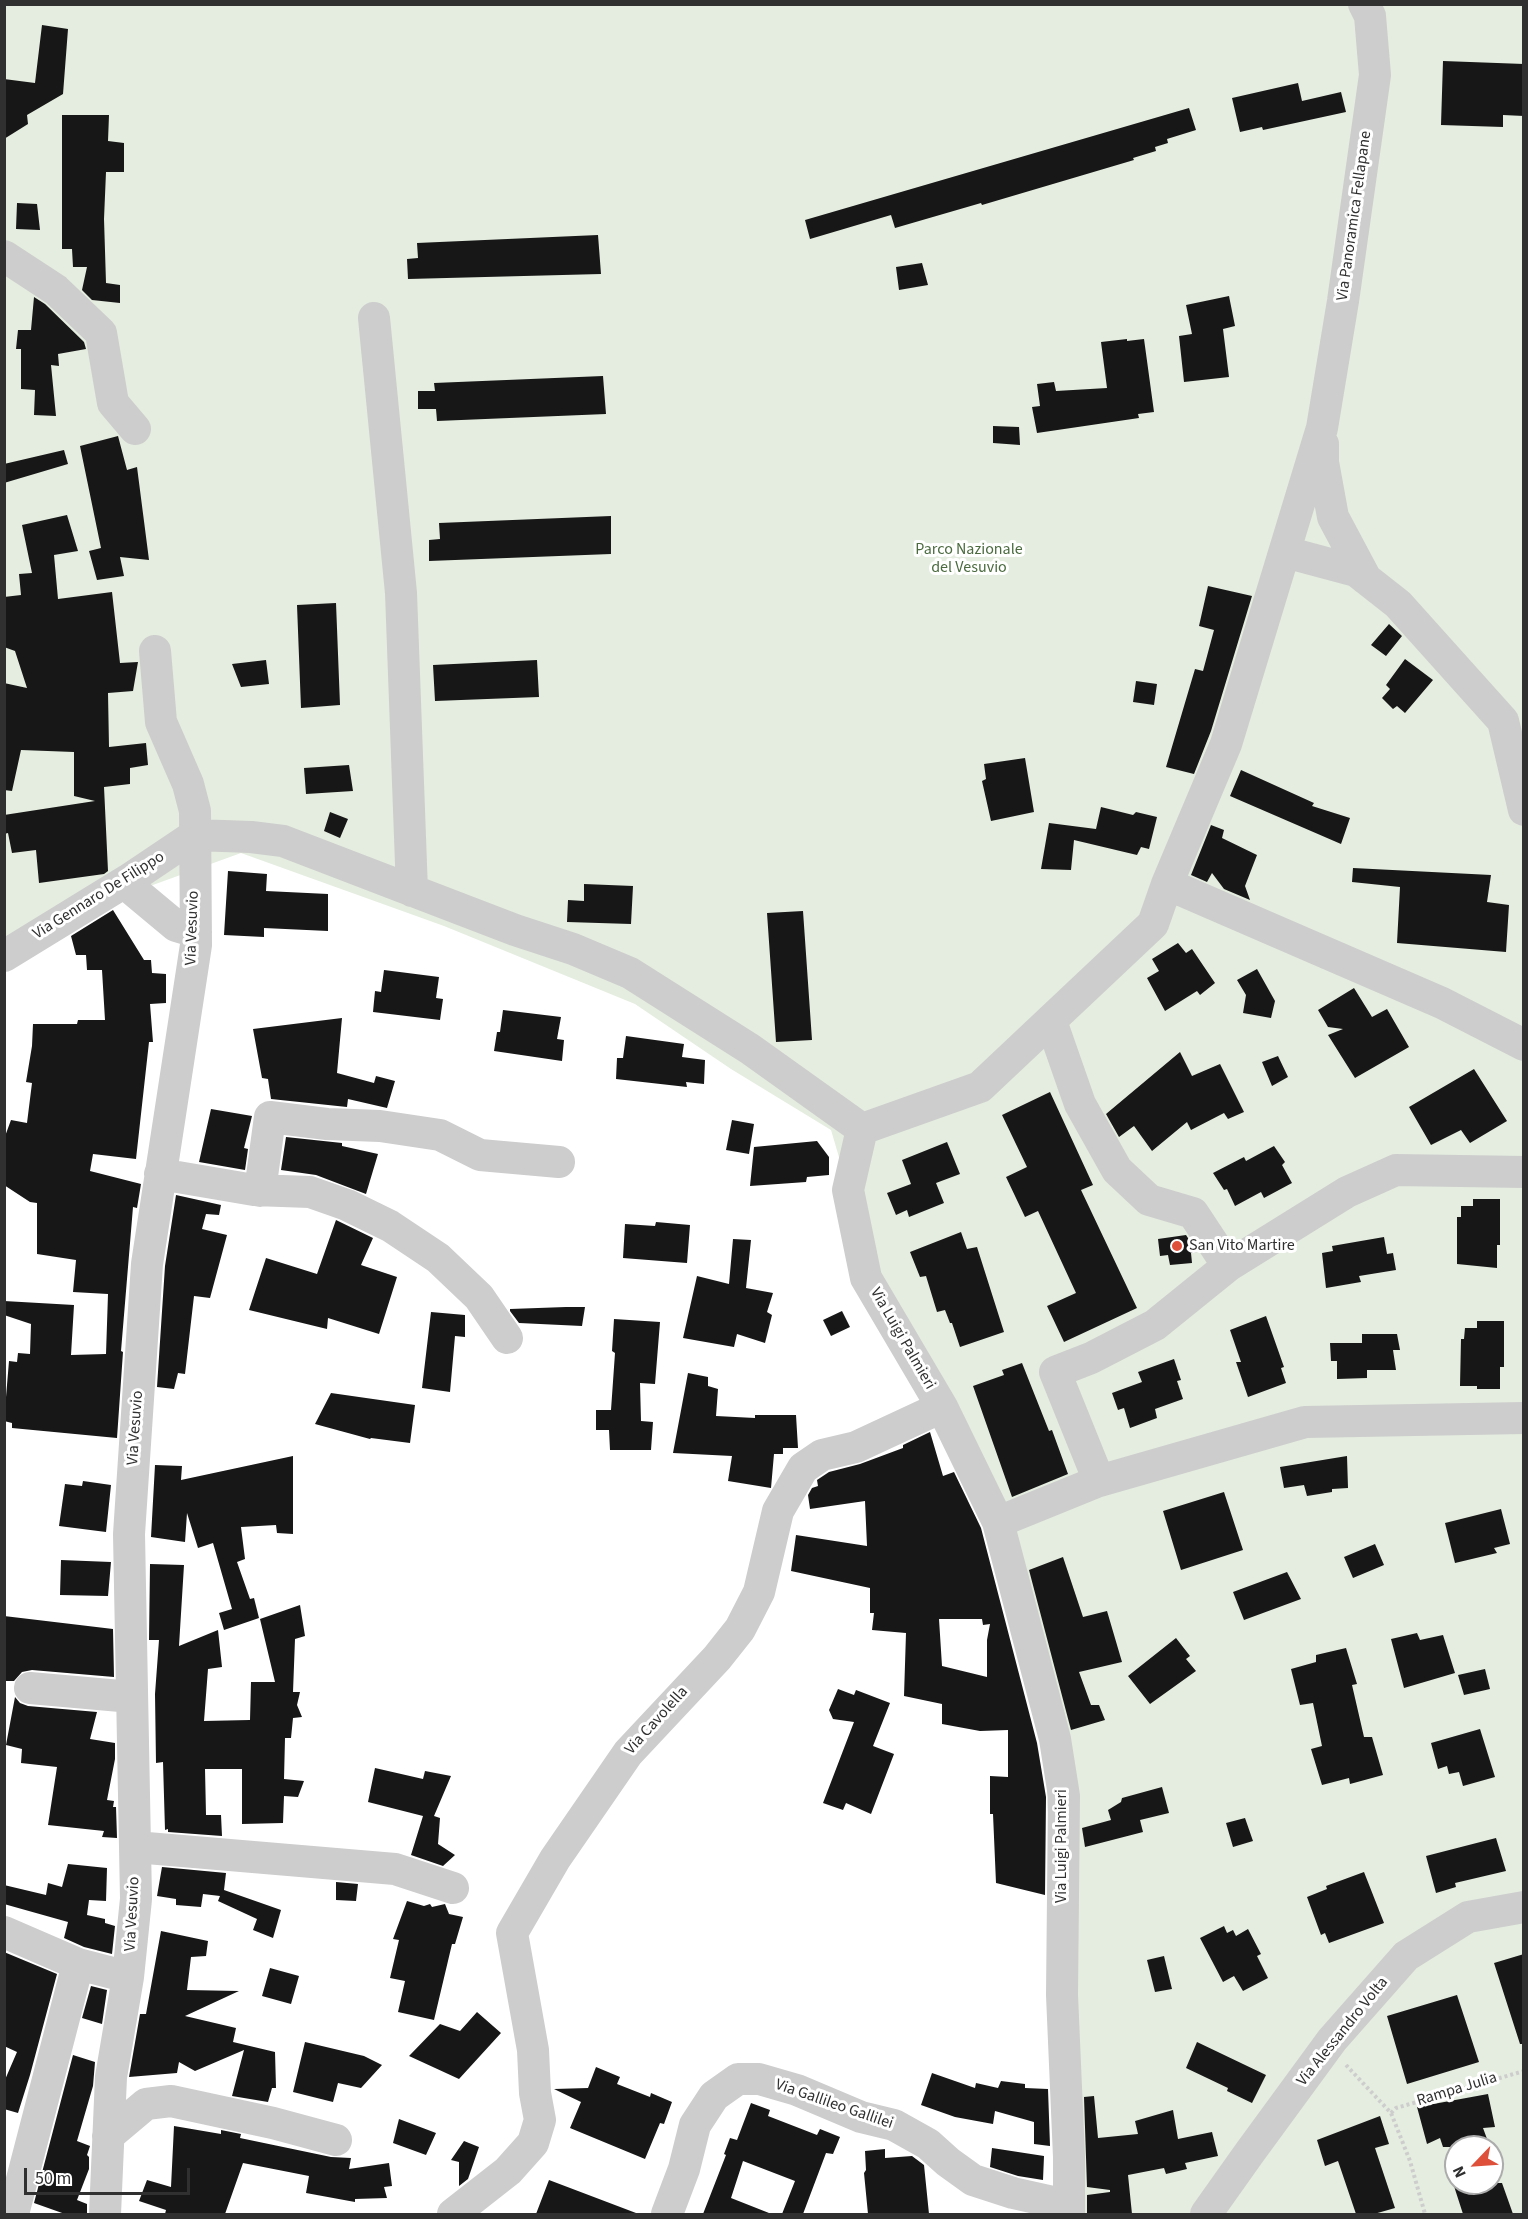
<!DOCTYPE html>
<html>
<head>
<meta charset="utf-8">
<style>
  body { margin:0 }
  #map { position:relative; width:1528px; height:2219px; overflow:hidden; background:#fff; font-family:"Source Sans 3",sans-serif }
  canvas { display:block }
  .frame { position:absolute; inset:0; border:6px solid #303030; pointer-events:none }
  .north { position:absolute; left:1444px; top:2135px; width:60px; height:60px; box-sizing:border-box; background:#fff; border:2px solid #acacac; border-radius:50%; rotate:245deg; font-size:16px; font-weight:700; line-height:24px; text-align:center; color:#303030 }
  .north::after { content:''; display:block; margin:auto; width:21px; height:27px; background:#df503b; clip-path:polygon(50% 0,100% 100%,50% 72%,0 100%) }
  .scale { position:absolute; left:24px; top:2168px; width:166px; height:27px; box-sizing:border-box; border:3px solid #303030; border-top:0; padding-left:8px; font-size:18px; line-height:21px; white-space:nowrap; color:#303030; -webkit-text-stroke:4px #fff; paint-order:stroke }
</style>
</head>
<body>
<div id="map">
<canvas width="1528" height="2219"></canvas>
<div class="frame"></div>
<div class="north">N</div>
<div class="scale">50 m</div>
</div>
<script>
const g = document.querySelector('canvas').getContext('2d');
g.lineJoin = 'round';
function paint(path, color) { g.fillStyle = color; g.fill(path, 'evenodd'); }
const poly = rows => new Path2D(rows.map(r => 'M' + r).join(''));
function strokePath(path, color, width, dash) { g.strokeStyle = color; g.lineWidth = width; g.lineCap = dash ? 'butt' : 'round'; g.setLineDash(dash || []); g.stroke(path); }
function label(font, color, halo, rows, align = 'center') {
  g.font = font + ' "Source Sans 3",sans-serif'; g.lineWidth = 6; g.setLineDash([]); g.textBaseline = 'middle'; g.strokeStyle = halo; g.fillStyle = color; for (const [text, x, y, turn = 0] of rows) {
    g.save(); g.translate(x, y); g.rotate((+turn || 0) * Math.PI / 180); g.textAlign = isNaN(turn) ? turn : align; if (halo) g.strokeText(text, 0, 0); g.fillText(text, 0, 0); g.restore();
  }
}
const green = poly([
  [5,5,1523,5,1523,2214,1056,2214,1056,1899,1047,1802,1047,1740,997,1551,936,1421,901,1367,831,1130,731,1069,635,1004,444,926,241,853,117,898,5,967],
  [1456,2147,1492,2147,1492,2183,1456,2183]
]);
const building = poly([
  [42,25,68,29,63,94,27,115,28,124,4,139,4,79,35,83],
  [1443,61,1524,64,1524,116,1503,115,1503,127,1441,125],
  [1298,83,1302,101,1341,92,1346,112,1263,130,1262,127,1240,132,1232,98],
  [1189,108,1196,130,1167,139,1168,143,1155,147,1156,151,1133,158,1134,160,982,205,981,203,895,228,891,215,810,239,805,220],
  [62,115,109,115,108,141,124,143,124,172,106,172,104,219,106,283,120,285,120,303,92,300,82,290,87,267,73,267,72,249,62,249],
  [17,203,37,204,40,230,16,229],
  [598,235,601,274,408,279,407,259,418,258,417,243],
  [922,263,928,285,899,290,896,267],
  [1229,296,1235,326,1223,329,1229,377,1184,382,1179,336,1192,334,1186,305],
  [34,297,45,304,84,342,86,349,58,354,59,366,51,365,56,416,34,415,35,390,21,389,21,349,16,349,18,330,31,330],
  [1127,339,1127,341,1144,339,1154,412,1138,414,1139,418,1037,433,1032,407,1040,406,1037,384,1054,382,1056,391,1107,388,1101,342],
  [603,376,606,414,437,421,436,409,418,409,418,391,435,391,434,383],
  [993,426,1019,427,1020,445,993,443],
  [118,436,127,470,137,467,149,560,120,557,124,576,97,580,89,551,101,548,80,446],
  [64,450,68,464,4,483,4,464],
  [67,515,78,551,54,555,58,599,112,592,120,663,138,662,133,691,108,693,109,747,146,743,148,765,130,768,130,784,104,787,108,871,104,874,39,883,36,850,12,853,8,833,4,834,4,815,95,801,74,796,74,752,21,750,12,791,4,790,4,683,27,688,15,651,4,647,4,597,21,595,19,574,32,573,22,525],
  [611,516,611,554,429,561,429,540,440,539,439,523],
  [1208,586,1252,596,1211,731,1194,774,1166,767,1195,669,1203,671,1214,630,1199,626],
  [336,603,340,705,301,708,297,605],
  [1389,624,1402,636,1386,656,1371,645],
  [1405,659,1433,680,1405,713,1397,706,1393,709,1382,698,1390,689,1386,685],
  [266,660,269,684,241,687,232,664],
  [537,660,539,697,435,701,433,665],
  [1136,681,1157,684,1154,705,1133,702],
  [1025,758,1034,812,991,821,982,781,986,779,984,764],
  [349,765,353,791,306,794,304,768],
  [1241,770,1314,803,1312,806,1350,818,1341,844,1230,796],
  [1101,807,1133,815,1136,812,1157,817,1149,849,1141,847,1137,855,1074,840,1071,870,1041,869,1049,823,1096,829],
  [330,812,348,819,340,838,324,831],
  [1211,825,1224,830,1222,838,1257,855,1245,886,1250,900,1224,889,1212,873,1207,882,1191,875],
  [1353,868,1491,875,1487,902,1509,905,1506,952,1397,943,1400,887,1352,882],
  [228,871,267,874,266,891,328,894,328,931,264,928,264,937,224,935],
  [584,884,633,886,631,924,567,922,568,900,584,901],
  [113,910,144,960,151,960,152,973,166,974,166,1003,150,1004,153,1042,149,1042,136,1159,93,1154,90,1171,141,1184,137,1208,133,1207,121,1351,123,1352,117,1438,12,1428,12,1423,4,1421,9,1361,17,1362,18,1353,30,1354,31,1324,4,1315,4,1301,74,1305,71,1355,106,1354,108,1294,73,1292,76,1260,37,1254,37,1203,30,1202,4,1185,4,1139,11,1120,27,1123,32,1083,26,1082,32,1046,33,1024,77,1024,78,1020,105,1020,102,970,87,970,86,955,76,955,71,936],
  [803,911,812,1040,776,1042,767,913],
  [1178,943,1186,953,1192,949,1215,983,1200,995,1197,991,1165,1011,1147,978,1159,971,1152,959],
  [1257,969,1275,1001,1271,1018,1243,1013,1246,995,1237,980],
  [384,970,439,977,436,998,443,999,440,1020,373,1012,375,991,381,992],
  [1354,988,1372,1017,1387,1009,1409,1047,1355,1078,1328,1035,1343,1029,1328,1027,1318,1010],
  [503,1010,561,1017,557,1039,564,1040,562,1061,494,1051,497,1032,500,1032],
  [342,1018,337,1073,374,1083,376,1076,395,1081,387,1108,348,1099,347,1107,271,1099,268,1079,262,1078,253,1029],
  [626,1036,684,1044,682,1057,705,1060,704,1084,686,1082,687,1087,616,1079,617,1058,623,1058],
  [1180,1052,1192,1076,1220,1064,1244,1112,1228,1119,1224,1113,1191,1130,1187,1122,1152,1151,1134,1126,1119,1137,1106,1114],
  [1278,1056,1288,1077,1272,1086,1262,1062],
  [1474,1069,1507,1121,1470,1143,1461,1130,1431,1145,1409,1107],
  [1050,1092,1093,1185,1081,1190,1137,1308,1064,1342,1047,1306,1076,1293,1038,1211,1025,1217,1006,1177,1027,1167,1002,1115],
  [211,1109,252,1116,244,1148,248,1149,245,1170,199,1162],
  [732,1120,754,1124,749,1154,726,1150],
  [286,1137,342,1143,342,1146,378,1154,366,1194,316,1175,281,1170],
  [817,1141,829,1157,829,1175,807,1177,806,1182,750,1186,754,1147],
  [947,1142,960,1174,936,1183,944,1203,909,1217,907,1210,896,1215,887,1193,911,1184,902,1160],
  [1274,1146,1285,1162,1282,1165,1292,1183,1264,1198,1261,1192,1235,1206,1227,1189,1224,1190,1213,1173,1244,1157,1246,1161],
  [176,1195,221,1205,219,1215,206,1214,202,1229,227,1235,210,1298,194,1296,185,1374,178,1373,174,1389,157,1387,165,1266],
  [1473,1199,1500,1199,1500,1245,1497,1245,1497,1268,1457,1264,1457,1217,1461,1217,1461,1206,1473,1206],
  [336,1220,373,1238,361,1265,397,1277,379,1334,328,1318,327,1329,249,1310,266,1258,317,1274],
  [656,1222,690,1225,687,1263,623,1258,625,1224,655,1226],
  [961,1232,967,1249,977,1247,1004,1332,960,1347,952,1323,950,1323,945,1310,937,1312,926,1276,920,1277,910,1252],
  [1186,1235,1197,1252,1191,1253,1192,1263,1170,1265,1168,1255,1160,1256,1158,1239],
  [1384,1237,1387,1254,1393,1253,1396,1270,1359,1276,1361,1282,1326,1288,1322,1253,1333,1251,1332,1246],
  [733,1239,751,1240,746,1288,773,1293,767,1312,772,1315,765,1343,737,1334,734,1347,683,1338,697,1276,729,1284],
  [566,1307,585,1307,582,1326,519,1323,510,1311,510,1309],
  [842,1311,850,1327,831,1336,823,1320],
  [431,1312,465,1315,465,1337,455,1336,450,1392,422,1388],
  [1266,1316,1284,1367,1281,1368,1286,1383,1248,1397,1236,1362,1241,1362,1230,1330],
  [614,1319,660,1322,655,1384,640,1383,641,1421,653,1422,651,1450,610,1450,609,1430,596,1430,596,1410,611,1410,615,1353,612,1351],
  [1477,1321,1504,1321,1504,1367,1500,1367,1500,1389,1477,1389,1477,1386,1460,1386,1461,1339,1464,1339,1465,1328,1477,1328],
  [1362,1334,1397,1334,1400,1350,1393,1350,1396,1370,1367,1370,1367,1378,1337,1379,1337,1361,1331,1361,1330,1343,1362,1343],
  [1174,1359,1181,1380,1177,1381,1183,1399,1155,1409,1157,1418,1130,1428,1124,1408,1118,1410,1112,1393,1142,1382,1138,1372],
  [1022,1363,1049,1431,1052,1430,1068,1474,1012,1497,973,1386,1004,1375,1002,1370],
  [688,1373,708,1377,708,1386,718,1389,716,1416,755,1418,755,1415,796,1415,798,1448,783,1448,783,1454,774,1454,771,1488,728,1481,732,1456,673,1453],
  [331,1393,415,1405,410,1443,371,1438,370,1439,315,1424],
  [930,1432,943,1476,954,1472,981,1528,1037,1743,1046,1797,1045,1895,996,1883,993,1814,990,1814,990,1776,1008,1777,1008,1730,980,1731,942,1724,942,1704,904,1696,906,1633,872,1630,874,1613,870,1613,870,1588,791,1571,796,1535,867,1546,865,1501,810,1509,808,1495,812,1488,818,1486,817,1480,829,1472,860,1464,903,1448,903,1445],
  [939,1619,982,1619,983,1625,990,1624,987,1640,987,1677,942,1666],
  [293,1456,293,1534,277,1533,276,1525,241,1527,245,1559,237,1562,250,1599,254,1598,259,1618,224,1630,219,1613,232,1609,213,1543,198,1548,187,1513,185,1542,151,1537,155,1465,182,1466,181,1480],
  [1347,1456,1348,1488,1332,1489,1332,1492,1307,1496,1304,1485,1284,1488,1280,1467],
  [83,1481,111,1485,106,1532,59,1526,65,1484,82,1486],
  [1224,1492,1243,1550,1181,1570,1163,1511],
  [1501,1509,1510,1544,1494,1548,1497,1553,1455,1563,1445,1523],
  [1375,1544,1384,1565,1353,1578,1344,1557],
  [1063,1557,1083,1617,1107,1611,1122,1662,1079,1672,1091,1705,1099,1705,1105,1720,1071,1730,1029,1570],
  [61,1560,111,1562,108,1596,60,1595],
  [150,1564,184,1565,179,1646,218,1630,222,1667,208,1669,204,1721,250,1720,251,1682,275,1682,260,1619,300,1605,305,1636,295,1639,293,1692,300,1692,297,1705,302,1717,293,1718,291,1738,285,1738,284,1779,304,1781,298,1797,284,1796,283,1823,242,1824,242,1769,205,1769,206,1815,221,1815,222,1836,168,1832,168,1829,165,1830,163,1762,156,1763,155,1694,159,1640,149,1640],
  [1287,1572,1301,1599,1244,1620,1233,1592],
  [4,1616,113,1629,114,1677,32,1670,22,1672,14,1681,4,1681],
  [1417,1633,1420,1640,1443,1635,1455,1673,1404,1688,1391,1639],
  [1176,1638,1190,1656,1186,1659,1196,1671,1150,1704,1128,1676],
  [1346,1648,1357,1684,1352,1685,1364,1737,1372,1737,1383,1775,1350,1784,1349,1778,1322,1785,1311,1749,1322,1746,1313,1703,1300,1705,1291,1669,1316,1662,1316,1655],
  [1485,1669,1490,1689,1464,1695,1458,1675],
  [838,1689,854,1695,856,1690,890,1703,873,1746,894,1754,871,1814,846,1803,843,1810,823,1803,854,1722,833,1719,829,1710],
  [15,1697,20,1703,28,1706,97,1712,90,1739,115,1743,115,1759,107,1800,114,1801,113,1807,116,1807,117,1838,102,1837,104,1831,48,1825,57,1767,21,1763,22,1749,6,1745],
  [1480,1729,1495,1777,1463,1786,1459,1772,1449,1774,1447,1766,1438,1769,1431,1743],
  [375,1768,423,1779,425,1771,451,1776,434,1816,440,1818,438,1844,455,1855,443,1866,411,1855,423,1816,368,1802],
  [1162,1787,1169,1813,1140,1820,1143,1832,1085,1847,1082,1828,1111,1820,1108,1810,1121,1802,1122,1798],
  [1245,1818,1253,1841,1233,1847,1226,1823],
  [1496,1838,1506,1871,1455,1883,1456,1887,1436,1893,1426,1856],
  [68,1864,107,1868,106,1901,89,1900,87,1915,105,1919,105,1923,115,1926,112,1954,84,1947,64,1938,68,1922,4,1904,4,1885,46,1895,48,1883,62,1887],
  [162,1867,226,1873,224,1890,281,1910,273,1938,253,1930,257,1919,218,1901,220,1896,203,1894,201,1907,176,1905,176,1899,157,1896],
  [1364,1872,1384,1923,1329,1943,1325,1933,1321,1935,1307,1897,1327,1889,1326,1886],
  [336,1882,358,1884,356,1901,336,1900],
  [407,1901,424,1906,430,1904,432,1907,445,1904,449,1914,463,1917,455,1944,452,1944,434,2020,398,2012,405,1981,390,1978,399,1940,393,1939],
  [1224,1926,1227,1933,1233,1930,1236,1936,1248,1929,1261,1954,1257,1956,1268,1978,1243,1991,1234,1976,1223,1982,1200,1938],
  [161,1931,208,1941,206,1956,191,1957,187,1990,239,1991,185,2016,236,2028,233,2042,275,2052,276,2088,272,2088,268,2102,232,2096,244,2050,195,2071,179,2062,177,2073,129,2077,140,2014,146,2014],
  [4,1952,57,1974,30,2075,18,2113,4,2109,4,2082,17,2052,4,2046],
  [1524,1954,1524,2044,1520,2044,1494,1963],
  [1164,1956,1172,1989,1155,1992,1147,1960],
  [270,1968,299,1976,291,2004,262,1996],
  [91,1986,107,1990,102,2024,82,2018],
  [1457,1995,1479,2062,1407,2084,1387,2016],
  [477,2012,501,2033,459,2079,409,2056,440,2024,460,2031],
  [305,2042,364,2056,382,2065,361,2088,338,2083,333,2102,293,2092],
  [1197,2042,1266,2075,1252,2103,1227,2091,1228,2088,1186,2068],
  [73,2055,95,2062,93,2086,77,2141,90,2146,87,2155,89,2157,89,2169,77,2200,87,2204,87,2214,65,2214,34,2203],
  [596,2067,620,2077,617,2084,650,2097,651,2093,672,2102,664,2124,660,2123,645,2159,570,2128,581,2102,554,2089,588,2088],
  [932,2073,975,2088,976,2083,998,2088,1001,2081,1025,2084,1025,2088,1048,2089,1050,2146,1034,2144,1034,2122,995,2111,993,2124,955,2117,921,2105],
  [1488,2094,1495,2127,1483,2128,1490,2147,1443,2147,1440,2138,1427,2144,1417,2107],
  [1094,2096,1098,2138,1138,2134,1135,2121,1173,2110,1178,2139,1212,2132,1218,2156,1185,2163,1187,2169,1166,2174,1164,2168,1128,2175,1132,2214,1087,2214,1087,2195,1110,2192,1110,2190,1087,2187,1084,2097],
  [751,2103,770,2110,768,2116,817,2135,820,2129,840,2137,833,2154,826,2153,803,2214,782,2214,795,2181,743,2161,731,2198,769,2213,769,2214,703,2214,726,2155,724,2154,730,2138,737,2140],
  [1380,2116,1389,2144,1375,2148,1395,2208,1374,2214,1356,2214,1338,2161,1325,2166,1317,2140],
  [399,2119,436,2133,426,2155,393,2143],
  [174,2126,221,2134,221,2130,241,2134,240,2138,331,2157,351,2158,349,2169,389,2163,392,2186,384,2187,387,2198,355,2199,355,2202,306,2193,309,2176,243,2163,225,2214,165,2214,166,2210,139,2201,147,2180,171,2187],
  [464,2141,479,2147,468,2179,459,2186,459,2162,451,2160],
  [992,2148,1044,2156,1043,2180,1018,2176,990,2167],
  [885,2149,885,2158,912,2156,924,2165,929,2214,868,2214,864,2173,866,2170,865,2151],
  [549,2180,636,2213,636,2214,536,2214],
  [1453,2183,1502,2183,1513,2214,1463,2214]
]);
const path = poly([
  [1346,2065,1391,2113,1410,2161,1425,2214],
  [1391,2113,1396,2108,1524,2071]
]);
const minor = poly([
  [4,256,56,290,101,333,113,403,135,429],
  [374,318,401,593,412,891],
  [1323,444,1323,462,1333,517,1366,579],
  [1285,552,1356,571,1398,604,1503,721,1524,810],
  [195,835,251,837,283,841,515,930,573,949,630,973,750,1049,862,1129,980,1087,1153,924,1167,884,1226,744,1322,428,1343,301,1375,75,1370,16,1364,4],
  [128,880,134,891,176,926,196,932],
  [1167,884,1442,1003,1524,1045],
  [4,956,128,880,195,835],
  [1051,1021,1080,1104,1117,1170,1149,1200,1193,1213,1228,1266],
  [862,1129,848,1190,866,1278,942,1407],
  [160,1174,254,1190,310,1192,347,1205,390,1226,438,1258,479,1297,507,1338],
  [260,1191,270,1117,327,1124,380,1126,440,1135,480,1155,559,1162],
  [1099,1481,1055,1372,1091,1358,1155,1325,1228,1266,1347,1192,1396,1170,1524,1172],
  [30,1688,132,1697],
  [135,1847,395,1869,453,1888],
  [4,1932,78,1964],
  [108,2136,146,2104,171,2101,273,2123,336,2140],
  [13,2214,78,1964,128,1977],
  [105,2214,111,2077,128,1977,136,1899,129,1534,147,1264,196,945,195,811,188,784,161,722,155,651],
  [453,2214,508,2171,533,2143,540,2120,535,2093,533,2050,512,1933,555,1859,628,1753,717,1658,740,1629,759,1592,778,1511,803,1468,822,1455,856,1447,942,1407,998,1522],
  [667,2214,684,2169,695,2125,714,2096,738,2079,759,2079,797,2090,861,2117,894,2125,928,2144,948,2162,973,2180,1013,2193,1067,2205],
  [1069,2214,1069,2157,1062,1995,1064,1796,1055,1739,998,1522,1099,1481,1305,1422,1524,1418],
  [1206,2214,1250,2152,1332,2040,1406,1956,1468,1917,1524,1907]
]);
const markers = [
  [1177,1246,6,"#df503b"]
];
const streetNames = [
  ["Via Panoramica Fellapane",1355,216,-82],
  ["Via Gennaro De Filippo",99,896,-32],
  ["Via Vesuvio",193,928,-88],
  ["Via Luigi Palmieri",902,1339,60],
  ["Via Vesuvio",136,1428,-86],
  ["Via Cavolella",657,1721,-48],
  ["Via Luigi Palmieri",1062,1846,-90],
  ["Via Vesuvio",133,1914,-87],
  ["Via Alessandro Volta",1343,2032,-51],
  ["Rampa Julia",1457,2090,-17],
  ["Via Gallileo Gallilei",834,2105,19]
];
const parkNames = [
  ["Parco Nazionale",969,550],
  ["del Vesuvio",969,568]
];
const poiNames = [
  ["San Vito Martire",1189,1246]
];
paint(green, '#e4eddf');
paint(building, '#171717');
strokePath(path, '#cdcdcd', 4, [3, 3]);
strokePath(minor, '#cdcdcd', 32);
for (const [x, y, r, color] of markers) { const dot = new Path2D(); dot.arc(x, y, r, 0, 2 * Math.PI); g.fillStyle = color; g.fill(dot); strokePath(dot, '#fff', 2); }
label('16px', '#303030', '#fff', streetNames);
label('16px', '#4b6b3f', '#fff', parkNames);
label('16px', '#303030', '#fff', poiNames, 'left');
</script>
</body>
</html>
